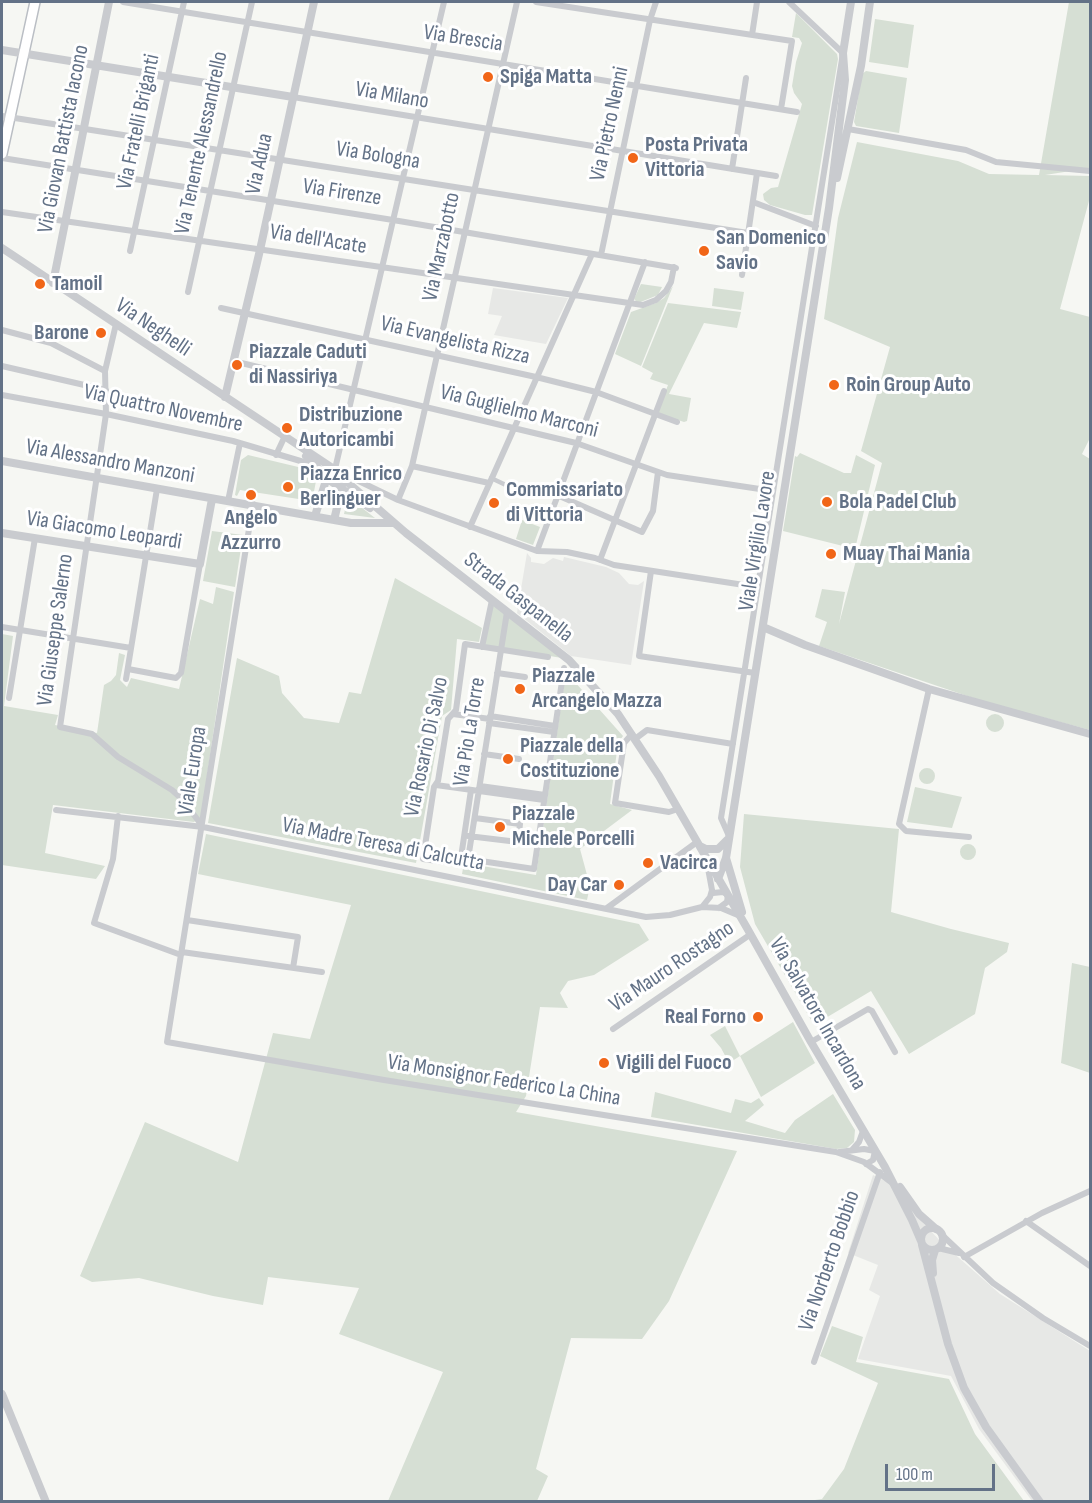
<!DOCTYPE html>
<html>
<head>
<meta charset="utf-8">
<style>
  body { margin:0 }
  #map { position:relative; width:1092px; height:1503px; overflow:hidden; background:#f6f7f3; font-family:"Sofia Sans Condensed",sans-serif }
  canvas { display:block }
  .frame { position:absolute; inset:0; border:3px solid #637287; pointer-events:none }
  .scale { position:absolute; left:885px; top:1464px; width:110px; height:27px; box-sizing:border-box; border:3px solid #637287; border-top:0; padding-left:8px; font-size:18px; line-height:21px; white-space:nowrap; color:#637287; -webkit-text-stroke:4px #fff; paint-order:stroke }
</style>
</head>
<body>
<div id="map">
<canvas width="1092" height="1503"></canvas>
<div class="frame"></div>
<div class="scale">100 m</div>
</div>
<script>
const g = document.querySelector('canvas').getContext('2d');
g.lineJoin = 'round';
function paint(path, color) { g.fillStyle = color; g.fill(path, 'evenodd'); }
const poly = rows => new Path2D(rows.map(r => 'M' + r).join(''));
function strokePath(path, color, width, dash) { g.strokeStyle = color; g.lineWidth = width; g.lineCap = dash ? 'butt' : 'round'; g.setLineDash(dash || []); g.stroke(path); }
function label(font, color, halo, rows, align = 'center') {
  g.font = font + ' "Sofia Sans Condensed",sans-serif'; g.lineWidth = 6; g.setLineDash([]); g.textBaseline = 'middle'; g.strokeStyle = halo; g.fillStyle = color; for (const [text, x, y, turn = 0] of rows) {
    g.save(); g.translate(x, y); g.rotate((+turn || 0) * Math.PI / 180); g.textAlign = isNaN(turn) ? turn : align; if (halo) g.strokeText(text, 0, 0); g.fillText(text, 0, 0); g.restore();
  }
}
const built = poly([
  [493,288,568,298,546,344,494,335,502,316,488,314],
  [527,553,531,558,531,562,544,564,553,558,563,561,564,557,606,567,619,573,629,584,638,585,644,581,631,665,571,656,517,613],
  [873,1175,891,1184,917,1216,942,1243,1000,1294,1090,1351,1090,1501,1032,1501,979,1429,951,1376,858,1359,880,1296,869,1290,878,1265,848,1253]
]);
const green = poly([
  [1069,2,1090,2,1090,168,1045,175,1090,176,1090,197,1060,309,1090,317,1090,438,1082,454,1090,459,1090,730,982,701,819,646,827,622,815,617,822,589,845,592,839,624,882,463,861,451,890,347,824,319,838,218,857,142,958,161,989,174,1039,175],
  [796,13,837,54,838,59,812,215,805,215,770,205,764,200,763,194,771,188,778,187,802,104,794,93,792,86,796,62,802,43,799,38,792,37],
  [875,19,914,25,908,68,869,62],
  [866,71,907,78,899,133,856,126,854,122,862,74],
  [641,284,662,287,658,295,638,303,634,299],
  [673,286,641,366,615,354,631,312,656,303,664,298],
  [714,288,744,292,741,310,712,306],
  [668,303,741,312,737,328,704,323,669,394,691,398,687,421,684,422,657,413,668,385,650,379,653,373,642,367],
  [800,453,844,473,851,473,856,455,875,465,855,549,783,531,795,456,797,457],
  [248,455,315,471,317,476,311,507,305,506,305,500,240,490,237,496,235,495,241,460],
  [348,497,375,518,344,514],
  [522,520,540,527,533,545,516,539],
  [212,531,243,535,235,587,203,581],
  [395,578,482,628,479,642,457,639,451,710,442,716,416,863,208,823,237,658,279,676,282,693,304,718,339,723,349,692,361,694],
  [216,587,234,592,201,817,194,822,53,805,45,853,105,866,96,879,2,865,2,634,13,636,4,706,58,715,55,725,97,733,104,685,111,681,116,675,119,653,125,655,120,680,127,687,131,678,179,689,200,599,213,604],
  [493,602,562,658,483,645],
  [566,672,623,736,618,743,610,804,632,810,580,849,590,886,587,900,462,874,464,863,536,875],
  '986 723a9 9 0 1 1 18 0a9 9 0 1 1-18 0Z',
  '919 776a8 8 0 1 1 16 0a8 8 0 1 1-16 0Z',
  [915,787,962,797,952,828,907,822],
  [744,814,899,829,891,912,951,929,1009,943,1007,952,985,968,975,1014,909,1054,871,991,814,1025,755,924,740,867],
  [206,834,639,924,649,940,594,975,568,981,560,993,568,1008,540,1007,526,1096,516,1112,737,1151,669,1301,642,1339,571,1338,536,1469,548,1476,537,1501,388,1501,443,1372,339,1334,359,1288,268,1277,263,1305,213,1296,139,1278,92,1282,80,1276,145,1122,238,1162,273,1033,310,1039,351,905,198,874],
  '960 852a8 8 0 1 1 16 0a8 8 0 1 1-16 0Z',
  [1072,963,1090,967,1090,1073,1061,1063],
  [793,1022,815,1063,761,1097,740,1056,729,1063,721,1048,710,1035,725,1026,740,1056],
  [655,1092,731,1113,735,1099,751,1103,759,1098,764,1105,745,1121,785,1133,795,1120,833,1094,855,1130,854,1142,847,1148,836,1149,651,1117],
  [832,1326,863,1337,856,1362,949,1379,975,1434,1024,1501,808,1501,822,1499,844,1469,878,1383,820,1356]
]);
const pedestrian = poly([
  [491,478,527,495]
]);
const minor = poly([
  [123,2,797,112],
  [536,2,792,41,781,109],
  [752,35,757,2],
  [293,97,776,176],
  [2,116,748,233],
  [848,129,966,150,996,162,1090,171],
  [2,158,393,220,676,268],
  [732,169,746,78],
  [753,202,816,226],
  [2,212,643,305,656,300,666,291,671,282,674,267],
  [130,251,184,2],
  [601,255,650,20,656,2],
  [742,275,757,173],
  [188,292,252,2],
  [221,308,536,377,596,392,677,422],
  [116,324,105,371,106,414,60,727,92,734,118,757,172,790,182,799,203,827],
  [2,330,51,343,105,371],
  [233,361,576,443,667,475,773,491],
  [2,366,106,390],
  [2,395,106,414,233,441,314,465],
  [276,455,284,438],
  [412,466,489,483],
  [335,469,444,2],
  [338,471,398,500,537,551,567,552,595,558,614,565,757,587],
  [557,495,642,532,653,511,658,472],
  [398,500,412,466,517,2],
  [228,501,240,443],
  [253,504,167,1042,384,1080,836,1152,864,1162,891,1182],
  [470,527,592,254],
  [537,551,645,262],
  [600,560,664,391],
  [651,571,639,656,755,673],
  [2,627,131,648],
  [482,647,492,600],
  [128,669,176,678,181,673,200,564],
  [497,673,525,677],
  [126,679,157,489],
  [929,689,899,824,906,831,969,837],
  [9,698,35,538],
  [453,714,490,719],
  [490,716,555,726],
  [489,723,554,732],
  [632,734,624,743,615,803,669,812,678,809],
  [635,739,647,730,733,744],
  [484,754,519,759],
  [436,785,544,800],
  [480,786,545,795],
  [471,790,460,864,423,859,434,787,438,781,448,719,456,710,465,644,548,657],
  [56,810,203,827,646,917,670,915,702,907,721,908,740,916],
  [118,816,113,859,94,923,181,955],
  [468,836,518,842,520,824,475,818],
  [729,836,721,818,843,53,789,2],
  [461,858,534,869,564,668],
  [468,859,507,612],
  [713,893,723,892,728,895,727,902,719,908],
  [702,907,710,897,712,890,707,863],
  [607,908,697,842],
  [187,920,298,937,293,968],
  [182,952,322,972],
  [613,1029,751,934],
  [811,1042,868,1009,872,1011,895,1052],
  [852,1150,859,1142,863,1131],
  [839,1152,864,1149,875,1151,873,1160,866,1164],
  [1026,1221,1090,1266],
  [941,1234,993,1283,1043,1318,1090,1346],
  [938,1248,959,1253],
  [964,1257,1042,1213,1090,1191],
  [814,1362,880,1172]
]);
const tertiary = poly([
  [2,50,293,97],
  [837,178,861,66,870,2],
  [2,248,334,469],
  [53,283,109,2],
  [225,397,260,250,314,2],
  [306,456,327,477],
  [2,461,351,523,391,523],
  [339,475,406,533,569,660,618,714,659,776,747,928,811,1042,885,1167,912,1220,921,1241],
  [333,482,338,479,339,475,337,471,332,469,327,475,329,480,370,508],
  [315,516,327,477],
  [334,520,342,487,341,484],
  [2,533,200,564,212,499],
  [763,627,805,645,929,689,1090,734],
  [700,846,706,849,718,849,727,840],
  [726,858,742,912],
  [718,879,726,858,829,208,845,80,843,53,851,2],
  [900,1187,919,1214,936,1229],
  '921 1239a11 11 0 1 1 22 0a11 11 0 1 1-22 0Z',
  [922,1245,948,1344,964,1388,986,1427,1040,1502],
  [933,1273,932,1260,935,1250],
  [2,1394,46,1502]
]);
const secondary = poly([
  [2,154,35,2]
]);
const markers = [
  [488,77,6,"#f16618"],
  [633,158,6,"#f16618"],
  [704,251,6,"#f16618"],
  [40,284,6,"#f16618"],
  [101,333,6,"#f16618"],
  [237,365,6,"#f16618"],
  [834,385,6,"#f16618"],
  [287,428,6,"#f16618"],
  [288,487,6,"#f16618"],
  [251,495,6,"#f16618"],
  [827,502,6,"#f16618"],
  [494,503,6,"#f16618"],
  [831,554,6,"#f16618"],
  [520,689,6,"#f16618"],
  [508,759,6,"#f16618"],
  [500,827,6,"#f16618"],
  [648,863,6,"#f16618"],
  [619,885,6,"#f16618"],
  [758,1017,6,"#f16618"],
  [604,1063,6,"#f16618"]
];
const streetNames = [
  ["Via Brescia",463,39,9],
  ["Via Milano",392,96,10],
  ["Via Fratelli Briganti",139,122,-78],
  ["Via Pietro Nenni",610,124,-78],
  ["Via Giovan Battista Iacono",64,139,-79],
  ["Via Tenente Alessandrello",202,143,-78],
  ["Via Bologna",378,156,9],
  ["Via Adua",260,164,-78],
  ["Via Firenze",342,193,9],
  ["Via dell'Acate",318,240,9],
  ["Via Marzabotto",442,247,-78],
  ["Via Neghelli",153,328,34],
  ["Via Evangelista Rizza",455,341,13],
  ["Via Quattro Novembre",163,409,12],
  ["Via Guglielmo Marconi",519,412,14],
  ["Via Alessandro Manzoni",110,462,10],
  ["Via Giacomo Leopardi",104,531,9],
  ["Viale Virgilio Lavore",758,541,-81],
  ["Strada Gaspanella",518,598,38],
  ["Via Giuseppe Salerno",56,630,-82],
  ["Via Pio La Torre",470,732,-81],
  ["Via Rosario Di Salvo",427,747,-78],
  ["Viale Europa",193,771,-81],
  ["Via Madre Teresa di Calcutta",383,845,11],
  ["Via Mauro Rostagno",672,967,-34],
  ["Via Salvatore Incardona",817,1014,60],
  ["Via Monsignor Federico La China",504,1081,9],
  ["Via Norberto Bobbio",830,1261,-71]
];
const poiNames = [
  ["Spiga Matta",500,77],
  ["Posta Privata",645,145],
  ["Vittoria",645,170],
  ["San Domenico",716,238],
  ["Savio",716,263],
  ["Tamoil",52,284],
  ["Barone",89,333,"right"],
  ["Piazzale Caduti",249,352],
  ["di Nassiriya",249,377],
  ["Roin Group Auto",846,385],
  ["Distribuzione",299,415],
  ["Autoricambi",299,440],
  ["Piazza Enrico",300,474],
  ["Berlinguer",300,499],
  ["Commissariato",506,490],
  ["di Vittoria",506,515],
  ["Bola Padel Club",839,502],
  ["Angelo",251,518,"center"],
  ["Azzurro",251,543,"center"],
  ["Muay Thai Mania",843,554],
  ["Piazzale",532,676],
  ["Arcangelo Mazza",532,701],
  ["Piazzale della",520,746],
  ["Costituzione",520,771],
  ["Piazzale",512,814],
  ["Michele Porcelli",512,839],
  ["Vacirca",660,863],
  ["Day Car",607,885,"right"],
  ["Real Forno",746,1017,"right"],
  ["Vigili del Fuoco",616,1063]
];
paint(built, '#e7e8e6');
paint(green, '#d6dfd4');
strokePath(secondary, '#babec4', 12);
strokePath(pedestrian, '#c9cbcf', 4.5);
strokePath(minor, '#c9cbcf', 6);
strokePath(tertiary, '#c9cbcf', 8);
strokePath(secondary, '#fff', 9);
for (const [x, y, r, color] of markers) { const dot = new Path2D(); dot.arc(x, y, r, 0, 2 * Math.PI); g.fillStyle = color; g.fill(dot); strokePath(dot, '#fff', 2); }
label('22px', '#637287', '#fff', streetNames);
label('bold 22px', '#637287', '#fff', poiNames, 'left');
</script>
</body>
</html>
